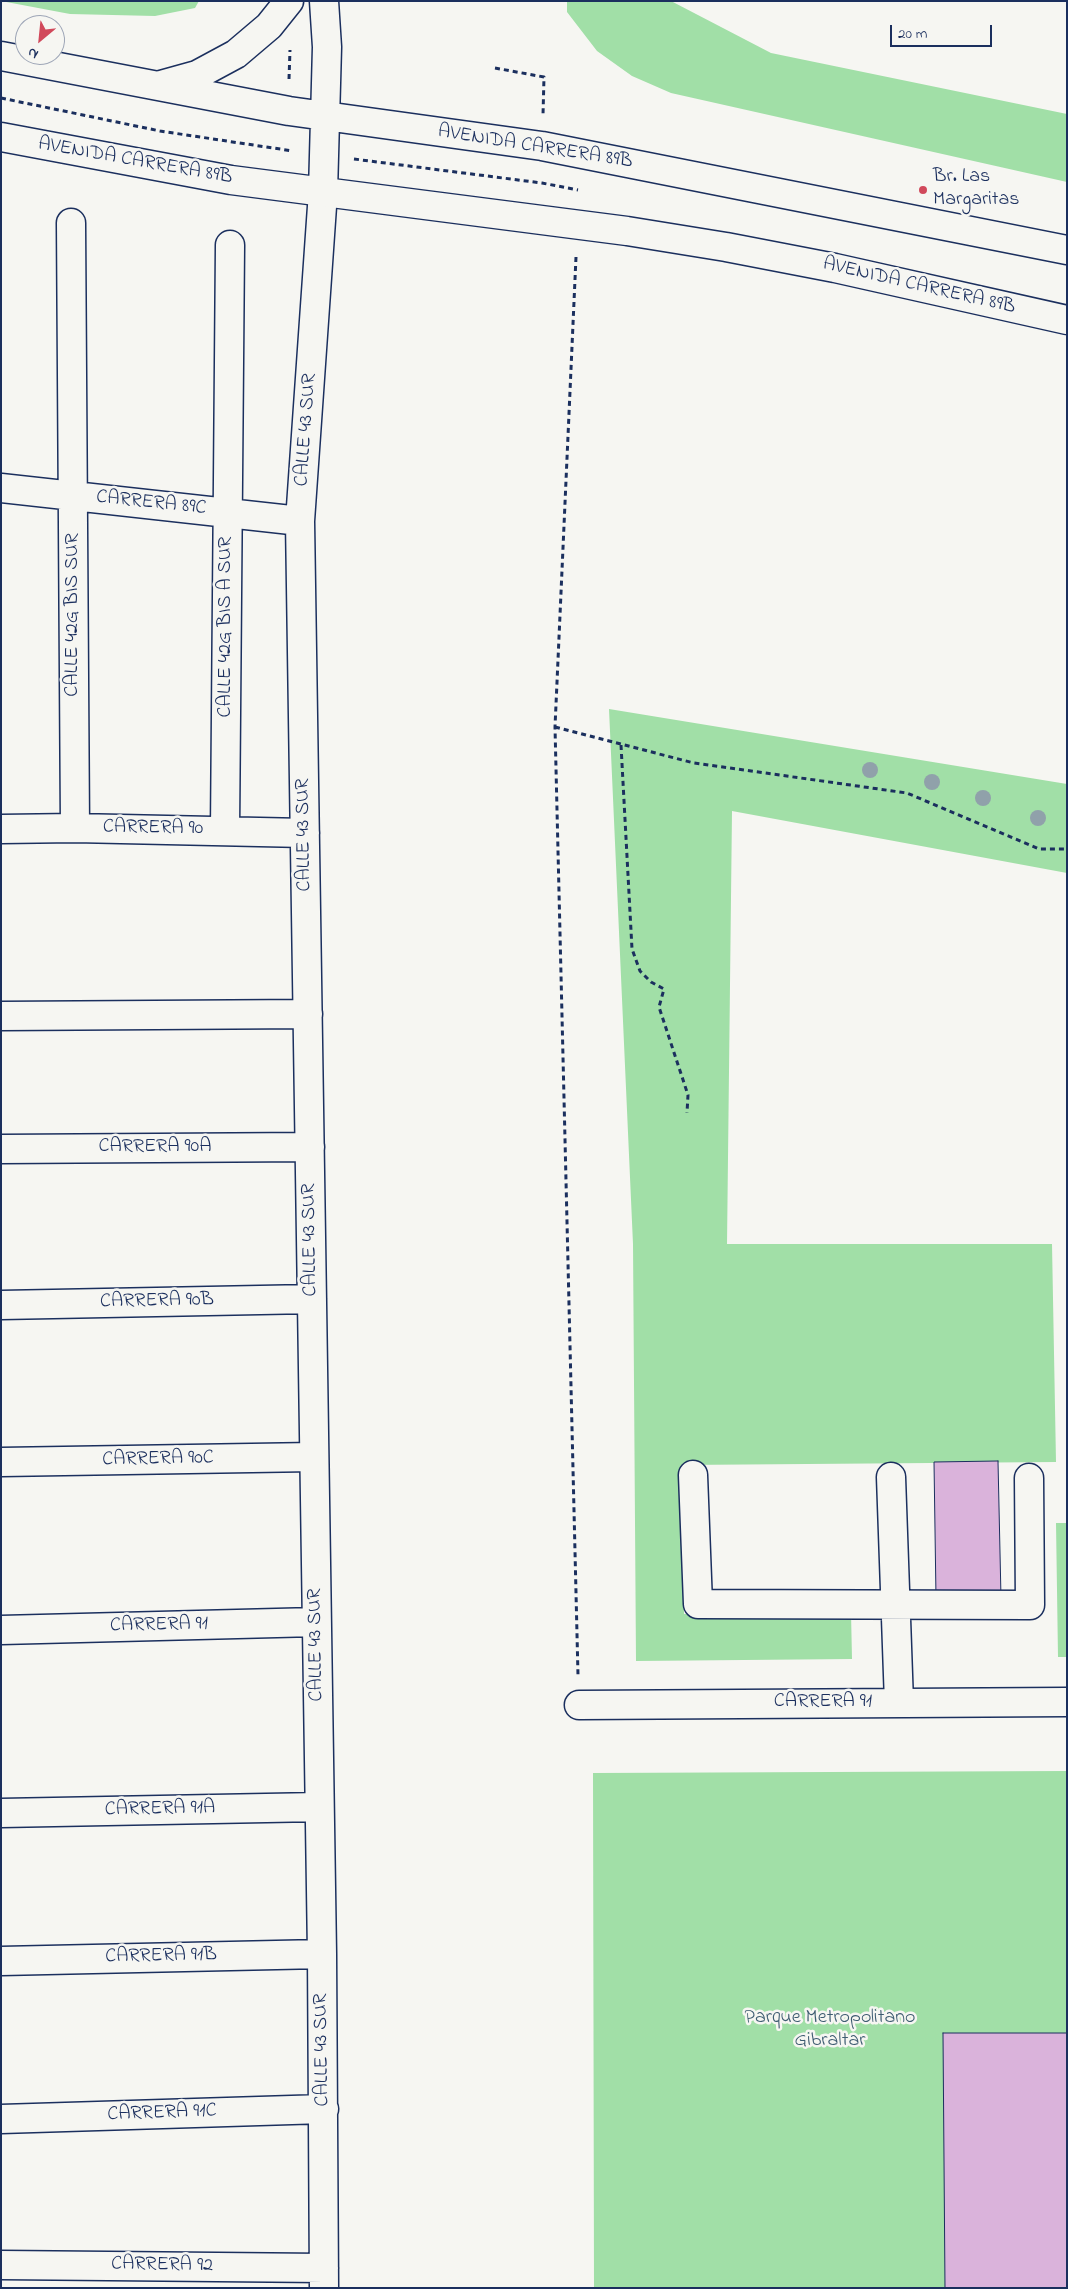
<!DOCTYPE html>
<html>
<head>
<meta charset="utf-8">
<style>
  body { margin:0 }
  #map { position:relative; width:1068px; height:2289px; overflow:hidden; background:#f6f6f2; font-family:"Indie Flower",sans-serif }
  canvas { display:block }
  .frame { position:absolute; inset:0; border:2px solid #1b2f5e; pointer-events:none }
  .north { position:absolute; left:15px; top:15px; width:50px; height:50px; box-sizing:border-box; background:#f6f6f2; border:1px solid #9ea6b7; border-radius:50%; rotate:208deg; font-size:14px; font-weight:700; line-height:20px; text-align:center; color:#1b2f5e }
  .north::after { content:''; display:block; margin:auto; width:18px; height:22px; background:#d1495b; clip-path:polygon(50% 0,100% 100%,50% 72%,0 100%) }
  .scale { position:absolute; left:890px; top:25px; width:102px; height:22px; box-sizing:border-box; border:2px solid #1b2f5e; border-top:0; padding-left:6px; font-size:15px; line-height:18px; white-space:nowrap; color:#1b2f5e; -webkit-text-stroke:4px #f6f6f2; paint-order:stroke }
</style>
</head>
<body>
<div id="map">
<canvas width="1068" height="2289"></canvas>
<div class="frame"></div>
<div class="north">N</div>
<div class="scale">20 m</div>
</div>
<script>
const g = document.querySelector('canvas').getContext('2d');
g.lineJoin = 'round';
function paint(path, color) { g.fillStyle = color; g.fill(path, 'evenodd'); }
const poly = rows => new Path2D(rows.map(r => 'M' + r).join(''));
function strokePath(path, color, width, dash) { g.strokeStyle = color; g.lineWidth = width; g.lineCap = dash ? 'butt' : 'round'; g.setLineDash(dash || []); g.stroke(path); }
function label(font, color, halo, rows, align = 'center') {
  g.font = font + ' "Indie Flower",sans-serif'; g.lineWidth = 5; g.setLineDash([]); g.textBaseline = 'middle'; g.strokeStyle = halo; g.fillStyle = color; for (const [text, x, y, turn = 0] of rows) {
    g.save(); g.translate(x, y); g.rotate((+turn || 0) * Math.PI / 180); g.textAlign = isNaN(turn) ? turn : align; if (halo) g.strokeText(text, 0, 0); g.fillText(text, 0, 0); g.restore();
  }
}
const green = poly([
  [1,1,199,1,195,8,155,16,70,14],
  [567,1,671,1,771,53,1067,114,1067,182,671,93,632,76,597,51,567,12],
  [609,709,1067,784,1067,873,732,811,727,1244,1052,1244,1056,1462,682,1465,684,1614,851,1612,852,1659,636,1661,633,1244],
  [1056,1523,1067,1523,1067,1657,1058,1657],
  [1067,1771,1067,2288,594,2288,593,1773]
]);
const building = poly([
  [998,1461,1001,1598,936,1598,934,1462,998,1461],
  [943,2033,1067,2033,1067,2288,945,2288,943,2033]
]);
const path = poly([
  [495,68,544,77,543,115],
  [289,79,290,50],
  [1,98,160,131,293,151],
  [354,159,542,183,578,190],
  [576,257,555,727,578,1675],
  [555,727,694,763,907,793,1039,849,1067,849],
  [621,745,632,949,640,971,651,982,664,989,659,1007,688,1095,687,1113]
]);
const minor = poly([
  [323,192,300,521,322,1954,324,2288],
  [71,223,75,828],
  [1,488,300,521],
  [1,829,75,828,305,833],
  [225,830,230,245],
  [1,1016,308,1014],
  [1,1149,310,1147],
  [1,1305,312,1299],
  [1,1462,314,1457],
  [693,1475,698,1604,1030,1605,1029,1478],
  [891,1477,899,1703],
  [1,1630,316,1622],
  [579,1705,1067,1702],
  [1,1813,319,1807],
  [1,1961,322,1954],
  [1,2119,324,2109],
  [1,2265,324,2268]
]);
const major = poly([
  [1,56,289,111,542,146,1067,250],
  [161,85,197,75,236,54,269,26,289,1],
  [1,137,231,180,627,231,726,247,835,268,1067,320],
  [323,192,327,47,324,1]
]);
const trees = [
  [870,770],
  [932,782],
  [983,798],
  [1038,818]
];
const markers = [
  [923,190,5,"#d1495b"]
];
const streetNames = [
  ["AVENIDA CARRERA 89B",535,148,9],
  ["AVENIDA CARRERA 89B",135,162,10],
  ["AVENIDA CARRERA 89B",919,287,13],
  ["CALLE 43 SUR",307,430,-86],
  ["CARRERA 89C",151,504,6],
  ["CALLE 42G BIS SUR",74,615,-90],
  ["CALLE 42G BIS A SUR",227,627,-90],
  ["CARRERA 90",153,829,1],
  ["CALLE 43 SUR",305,835,-91],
  ["CARRERA 90A",155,1148],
  ["CALLE 43 SUR",311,1240,-91],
  ["CARRERA 90B",157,1302,-1],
  ["CARRERA 90C",158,1460,-1],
  ["CARRERA 91",159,1626,-1],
  ["CALLE 43 SUR",317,1645,-91],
  ["CARRERA 91",823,1703],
  ["CARRERA 91A",160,1810,-1],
  ["CARRERA 91B",161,1957,-1],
  ["CALLE 43 SUR",323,2050,-91],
  ["CARRERA 91C",162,2114,-2],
  ["CARRERA 92",162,2266,1]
];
const poiNames = [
  ["Br. Las",933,178],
  ["Margaritas",933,201]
];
const parkNames = [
  ["Parque Metropolitano",830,2019],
  ["Gibraltar",830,2042]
];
paint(green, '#a1dfa7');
paint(building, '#dab3db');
strokePath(building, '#1b2f5e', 1);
strokePath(minor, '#1b2f5e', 31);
strokePath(major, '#1b2f5e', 31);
strokePath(path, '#1b2f5e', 3, [5, 4]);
strokePath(minor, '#f6f6f2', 28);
strokePath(major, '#f6f6f2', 28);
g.fillStyle = '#90a1aa';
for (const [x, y] of trees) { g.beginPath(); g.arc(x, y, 8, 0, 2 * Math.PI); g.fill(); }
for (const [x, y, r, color] of markers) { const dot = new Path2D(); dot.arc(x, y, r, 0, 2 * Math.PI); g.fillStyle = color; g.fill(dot); strokePath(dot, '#f6f6f2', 2); }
label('20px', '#1b2f5e', '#f6f6f2', streetNames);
label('20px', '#1b2f5e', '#f6f6f2', poiNames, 'left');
label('20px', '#3c5b70', '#f6f6f2', parkNames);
</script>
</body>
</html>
